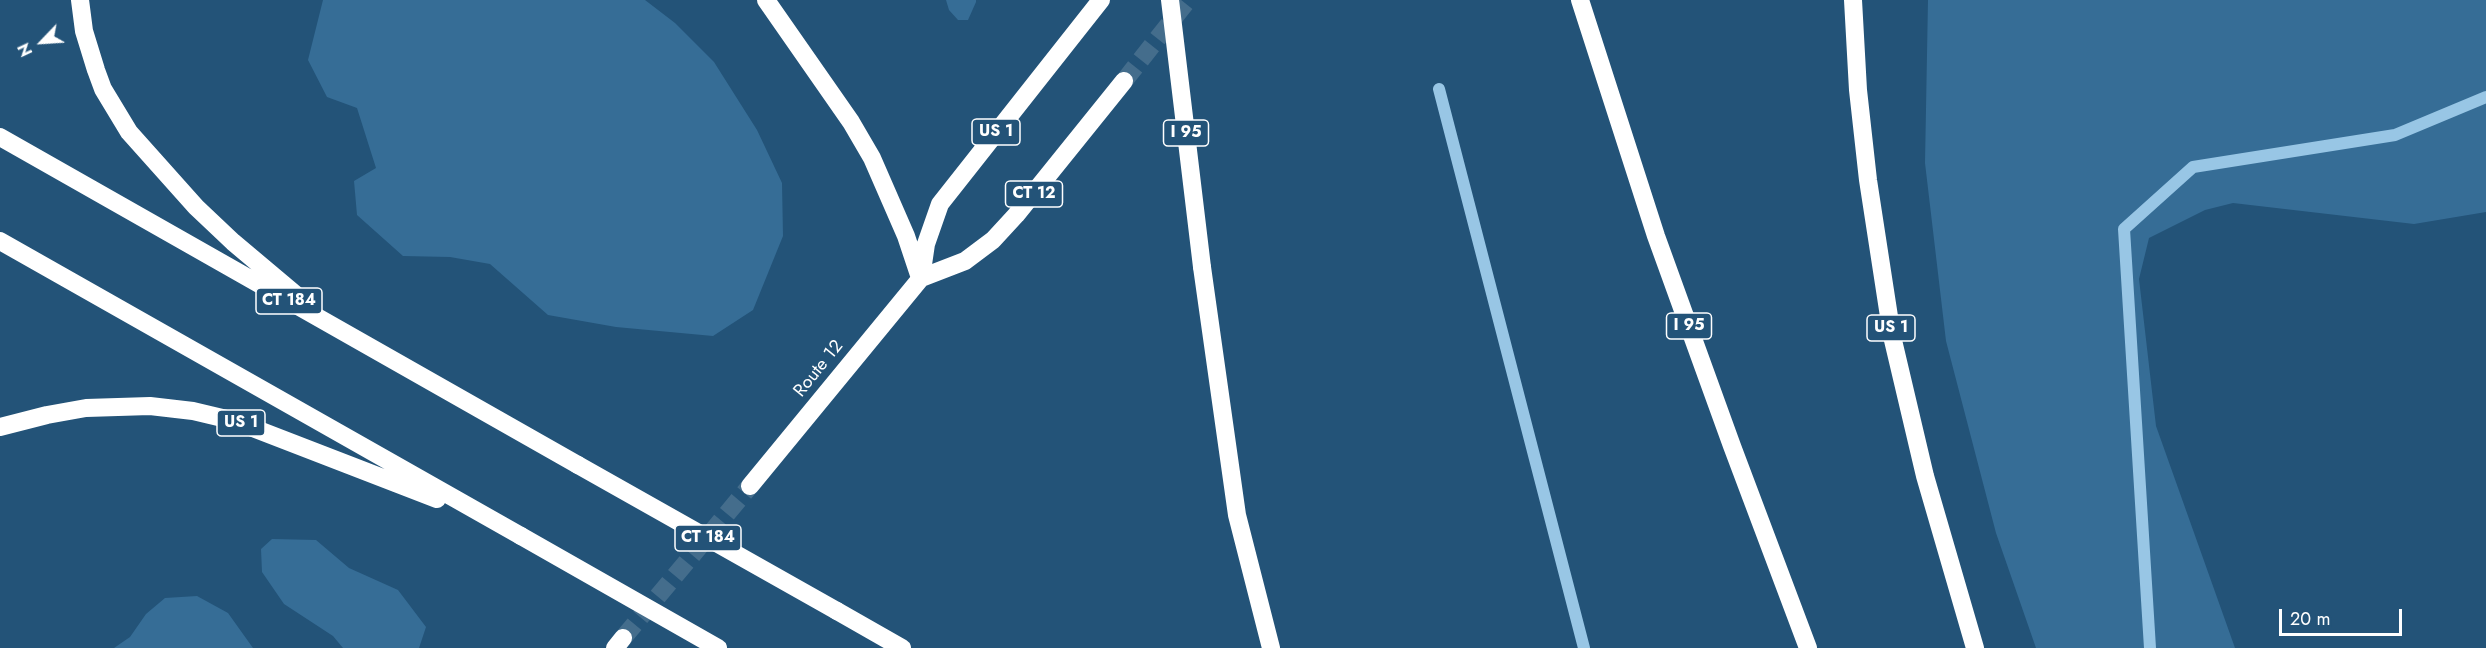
<!DOCTYPE html>
<html>
<head>
<meta charset="utf-8">
<style>
  body { margin:0 }
  #map { position:relative; width:2486px; height:648px; overflow:hidden; background:#235378; font-family:Jost,sans-serif }
  canvas { display:block }
  .north { position:absolute; left:12px; top:12px; width:60px; height:60px; -webkit-text-stroke:4px #235378; paint-order:stroke; rotate:245deg; font-size:16px; font-weight:700; line-height:24px; text-align:center; color:#fff }
  .north::after { content:''; display:block; margin:auto; width:21px; height:27px; background:#fff; clip-path:polygon(50% 0,100% 100%,50% 72%,0 100%) }
  .scale { position:absolute; left:2279px; top:609px; width:123px; height:27px; box-sizing:border-box; border:3px solid #fff; border-top:0; padding-left:8px; font-size:18px; line-height:21px; white-space:nowrap; color:#fff; -webkit-text-stroke:4px #235378; paint-order:stroke }
</style>
</head>
<body>
<div id="map">
<canvas width="2486" height="648"></canvas>
<div class="north">N</div>
<div class="scale">20 m</div>
</div>
<script>
const g = document.querySelector('canvas').getContext('2d');
g.lineJoin = 'round';
function paint(path, color) { g.fillStyle = color; g.fill(path, 'evenodd'); }
const poly = rows => new Path2D(rows.map(r => 'M' + r).join(''));
function strokePath(path, color, width, dash) { g.strokeStyle = color; g.lineWidth = width; g.lineCap = dash ? 'butt' : 'round'; g.setLineDash(dash || []); g.stroke(path); }
function label(font, color, halo, rows, align = 'center') {
  g.font = font + ' Jost,sans-serif'; g.lineWidth = 5; g.setLineDash([]); g.textBaseline = 'middle'; g.strokeStyle = halo; g.fillStyle = color; for (const [text, x, y, turn = 0] of rows) {
    g.save(); g.translate(x, y); g.rotate((+turn || 0) * Math.PI / 180); g.textAlign = isNaN(turn) ? turn : align; if (halo) g.strokeText(text, 0, 0); g.fillText(text, 0, 0); g.restore();
  }
}
const green = poly([
  [323,0,645,0,675,23,714,62,757,130,782,183,783,236,753,310,713,336,616,327,548,315,490,264,450,257,403,256,357,215,354,181,376,168,357,108,327,97,308,60],
  [946,0,976,0,976,2,968,20,958,20,949,10],
  [1928,0,2486,0,2486,212,2414,224,2233,203,2205,210,2149,238,2139,279,2156,426,2235,648,2036,648,1996,533,1946,341,1925,163],
  [272,539,316,540,349,568,398,590,426,627,419,648,343,648,333,636,284,604,262,572,261,549],
  [197,596,228,613,253,648,114,648,130,637,146,614,165,598]
]);
const stream = poly([
  [1439,89,1584,648],
  [2150,648,2124,229,2193,167,2395,135,2486,97]
]);
const highwayTunnel = poly([
  [1124,81,1188,0],
  [623,638,750,486]
]);
const highway = poly([
  [80,0,84,31,96,70,103,89,129,132,196,207,233,242,296,295],
  [766,0,851,122,872,158,906,236,919,275],
  [1580,0,1656,236,1732,446,1808,648],
  [1853,0,1858,90,1868,180,1892,336,1925,476,1975,648],
  [0,137,578,465],
  [0,241,521,536],
  [1202,267,1237,515,1271,648],
  [921,278,926,244,940,204,1101,0],
  [921,278,965,261,993,240,1016,215,1124,81],
  [0,427,47,415,86,408,150,406,193,411,235,421,437,499],
  [750,486,921,278],
  [837,611,902,648],
  [615,648,623,638]
]);
const highwayBridge = poly([
  [1170,0,1202,267],
  [578,465,837,611],
  [521,536,718,648]
]);
const shields = [
  [996,132,48],
  [1186,133,45],
  [1034,194,57],
  [289,301,66],
  [1689,326,45],
  [1891,328,48],
  [241,423,48],
  [708,538,66]
];
const shieldNames = [
  ["US 1",996,132],
  ["I 95",1186,133],
  ["CT 12",1034,194],
  ["CT 184",289,301],
  ["I 95",1689,326],
  ["US 1",1891,328],
  ["US 1",241,423],
  ["CT 184",708,538]
];
const streetNames = [
  ["Route 12",819,369,-51]
];
paint(green, '#366d96');
strokePath(stream, '#98c6e5', 12);
strokePath(highwayTunnel, '#446d8c', 18, [18, 9]);
strokePath(highway, '#fff', 18);
strokePath(highwayBridge, '#fff', 18);
for (const [x, y, w] of shields) { const box = new Path2D(); box.roundRect(x - w / 2, y - 13, w, 26, 4.5); g.fillStyle = '#235378'; g.fill(box); strokePath(box, '#fff', 1.5); }
label('bold 16px', '#fff', null, shieldNames);
label('18px', '#fff', '#235378', streetNames);
</script>
</body>
</html>
